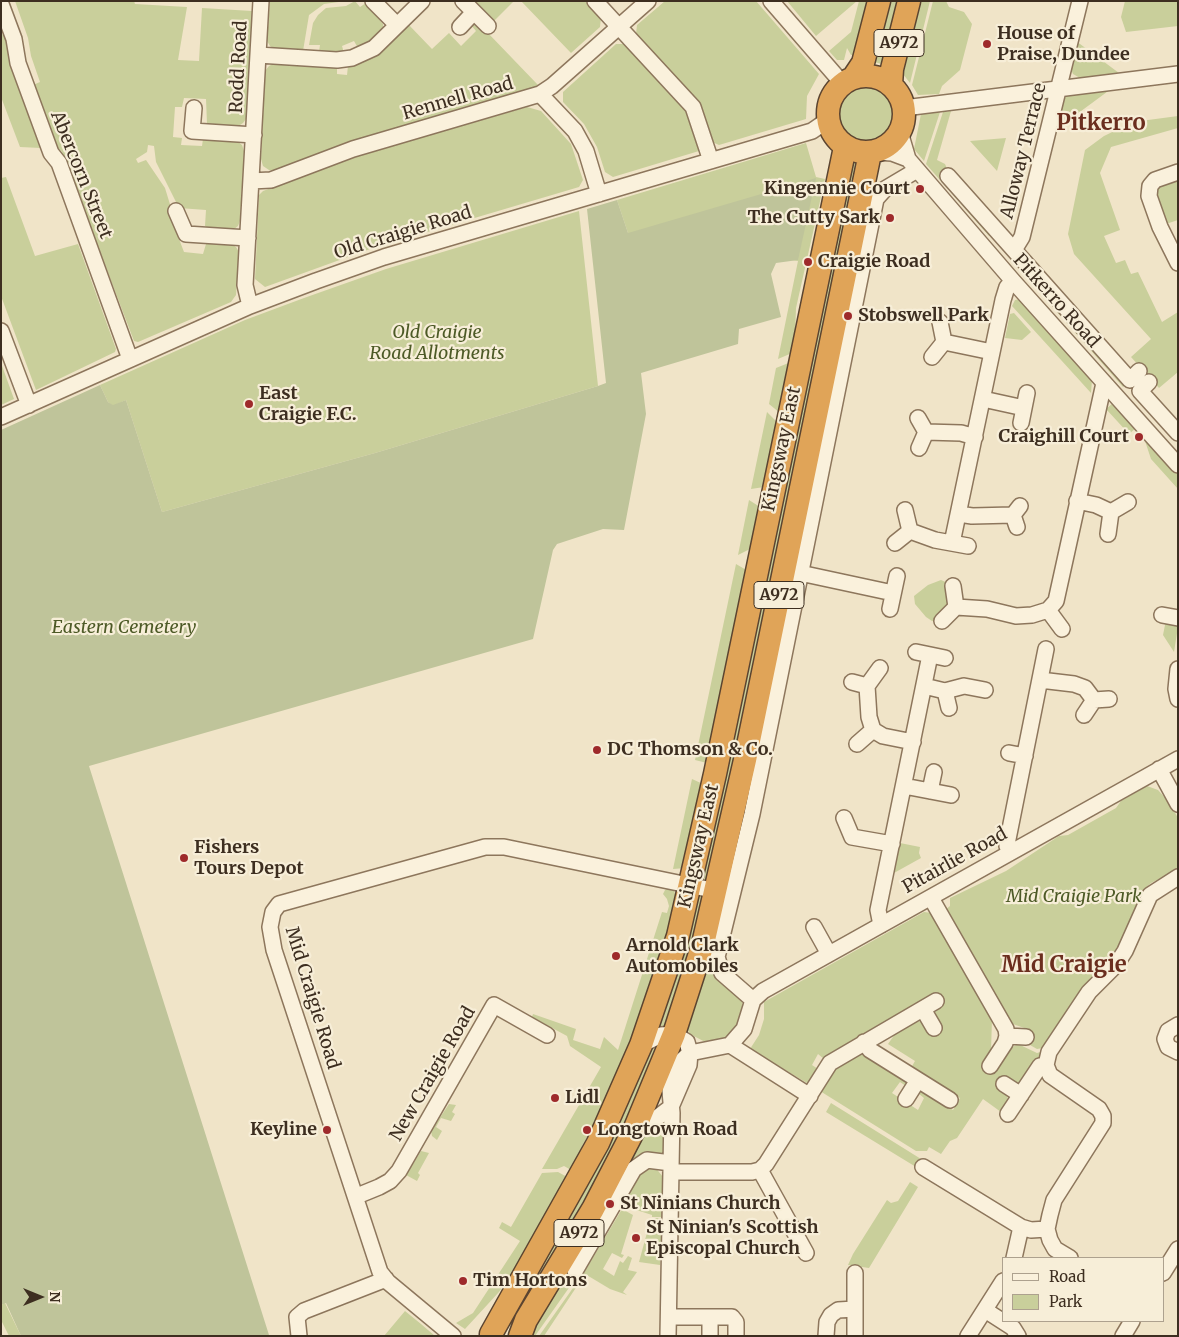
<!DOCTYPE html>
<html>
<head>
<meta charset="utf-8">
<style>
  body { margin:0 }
  #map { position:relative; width:1179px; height:1337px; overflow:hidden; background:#f0e4c8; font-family:Merriweather,serif }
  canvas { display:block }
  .frame { position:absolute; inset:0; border:2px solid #3d2e20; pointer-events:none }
  .legend { position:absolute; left:1002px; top:1257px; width:162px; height:65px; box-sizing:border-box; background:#f7eed8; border:1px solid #ada18e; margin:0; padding:6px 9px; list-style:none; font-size:15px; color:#3d2e20 }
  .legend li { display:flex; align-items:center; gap:10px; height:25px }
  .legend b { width:25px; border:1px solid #ada18e }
  .north { position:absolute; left:15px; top:1272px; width:50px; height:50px; -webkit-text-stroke:4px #f7eed8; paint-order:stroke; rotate:90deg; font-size:14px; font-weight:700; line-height:20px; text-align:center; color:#3d2e20 }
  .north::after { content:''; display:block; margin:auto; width:18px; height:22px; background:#3d2e20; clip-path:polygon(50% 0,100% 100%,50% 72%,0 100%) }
</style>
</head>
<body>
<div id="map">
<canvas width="1179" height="1337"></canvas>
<div class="frame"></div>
<ul class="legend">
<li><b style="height:6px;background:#faf1dc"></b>Road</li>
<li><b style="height:14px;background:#c9cf9b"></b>Park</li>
</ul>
<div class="north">N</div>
</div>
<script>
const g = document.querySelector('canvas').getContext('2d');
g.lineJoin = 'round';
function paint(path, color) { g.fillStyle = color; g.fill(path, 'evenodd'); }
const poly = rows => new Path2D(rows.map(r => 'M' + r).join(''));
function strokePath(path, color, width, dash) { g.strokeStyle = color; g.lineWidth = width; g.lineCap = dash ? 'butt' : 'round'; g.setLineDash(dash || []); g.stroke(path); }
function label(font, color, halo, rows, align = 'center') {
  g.font = font + ' Merriweather,serif'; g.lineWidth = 4.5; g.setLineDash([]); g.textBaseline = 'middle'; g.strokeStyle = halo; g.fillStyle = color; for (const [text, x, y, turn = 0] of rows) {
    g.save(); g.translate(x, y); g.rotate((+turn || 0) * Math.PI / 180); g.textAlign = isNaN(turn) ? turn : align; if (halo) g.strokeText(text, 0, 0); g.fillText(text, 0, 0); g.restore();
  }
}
const green = poly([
  [15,1,134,1,135,4,187,7,178,60,199,61,202,8,252,11,246,119,243,123,237,127,207,124,206,99,184,98,182,107,175,107,173,137,182,138,181,145,202,146,203,139,237,141,242,145,244,151,240,221,238,226,233,230,210,229,205,226,206,210,179,208,156,162,154,146,148,145,147,152,136,159,138,163,146,160,165,188,172,211,169,213,184,252,203,254,206,244,210,243,231,244,236,247,239,252,236,295,231,302,138,342,134,341,62,152,56,146,33,85,40,82,31,56,28,38],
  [270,1,346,1,324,4,309,15,303,51,275,49,270,46,267,41],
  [355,1,360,7,366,3,383,24,383,29,369,43,358,48,354,41,342,46,344,53,319,52,320,45,309,45,313,23,318,15,326,8,346,6],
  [469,1,514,1,491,24],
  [521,1,585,1,601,17,600,27,571,53],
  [665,1,756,1,819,74,807,96,806,119,719,145,710,141,699,103,636,34,637,25],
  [787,1,857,1,816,36],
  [859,1,872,1,858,56,851,55,847,48,844,60,837,60,829,51,851,32],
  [884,1,902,1,886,65,870,61],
  [916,1,930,1,910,83,899,69],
  [933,1,946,1,949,7,964,12,972,24,960,70,942,86,939,94,918,95,912,85],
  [1125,1,1178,1,1178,26,1126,32,1121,17],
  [408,24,432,49,449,33,461,46,476,31,471,25,477,25,485,33,487,32,538,85,532,90,278,171,269,170,263,166,261,159,265,71,269,66,275,63,337,67,337,74,347,75,348,66],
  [7,33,41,148,20,147,1,97,1,35],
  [1076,41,1119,73,1080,78,1073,74,1070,67],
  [616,44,626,44,687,109,699,151,613,177,605,172,597,147,584,124,563,102,563,92],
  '836 115a30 30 0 1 1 60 0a30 30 0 1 1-60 0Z',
  [1111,89,1054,131,1061,102,1068,94],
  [527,107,541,111,571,144,583,180,579,187,370,249,265,287,255,279,259,195,263,191,364,154],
  [951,111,937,160,945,164,957,192,956,196,993,232,989,236,926,164,943,112],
  [940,112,924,161,914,149,921,114],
  [1178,116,1178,128,1111,147,1100,173,1120,230,1104,236,1116,263,1125,260,1131,274,1138,272,1162,322,1178,312,1178,372,1159,388,1131,357,1151,339,1074,254,1068,234,1085,150,1104,136,1133,122],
  [1006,138,997,171,970,141],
  [806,143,816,177,825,179,796,308,795,338,792,353,778,359,798,261,628,233,617,200],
  [848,157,863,160,708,880,703,880,701,878],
  [6,177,35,256,78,244,116,349,115,352,36,390,1,296,1,178],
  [1177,179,1178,220,1166,224,1155,196,1156,190,1161,185],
  [579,211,598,386,375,453,162,512,126,400,113,406,108,402,100,385,245,320,304,298,386,269],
  [1025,268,1127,383,1123,387,1035,287],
  [1020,299,1092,380,1091,393,1012,306,1015,300],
  [1014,313,1031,332,1022,340,1005,338,1010,314],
  [835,351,745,818,714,956,739,994,743,1005,742,1017,739,1027,724,1043,709,1044,690,1034,687,1029],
  [791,362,780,413,769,404,776,368],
  [1,363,14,399,1,405],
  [1113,403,1136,428,1129,434,1106,409],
  [767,412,778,423,764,487,751,489],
  [1144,438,1178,475,1178,489,1151,459],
  [749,500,760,507,752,548,738,555],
  [736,564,748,571,707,763,695,760],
  [941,580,948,583,951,603,937,620,932,621,926,617,915,604,914,596,928,585],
  [1166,620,1176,622,1178,627,1174,652,1163,635],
  [692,779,703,784,686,868,673,869],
  [1147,786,1158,790,1169,802,1178,818,1178,869,1151,883,1143,890,1119,946,1086,984,1043,1048,1037,1049,1030,1045,1030,1030,1010,1023,945,910,950,906,950,898,1006,871,1059,836,1068,835,1116,808,1121,801],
  [900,843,920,847,919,853,921,858,894,873],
  [669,888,674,890,676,898,659,969,607,1102,583,1144,575,1167,571,1170,564,1166,557,1169,542,1169,601,1067,570,1046,567,1036,532,1017,533,1014,576,1029,573,1040,600,1049,604,1037,618,1050,662,912,667,913,669,906,667,899,663,894,665,890],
  [699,895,705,896,669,1027,652,1033,696,898],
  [924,912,932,913,992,1019,991,1051,982,1065,994,1072,1009,1049,1018,1044,1037,1053,1044,1051,1020,1082,1014,1083,1007,1095,1008,1100,1001,1112,983,1099,957,1138,950,1141,941,1154,929,1147,927,1151,916,1151,820,1091,835,1068,861,1053,906,1081,906,1086,900,1082,892,1093,918,1110,924,1098,918,1093,924,1092,953,1110,960,1098,911,1068,915,1061,888,1044,895,1034,916,1021,922,1022,929,1034,934,1036,941,1027,935,1012,943,1006,936,993,824,1059,818,1054,812,1065,818,1069,807,1083,750,1049,759,1035,764,1019,764,1002],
  [661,1040,630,1123,515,1328,506,1323,620,1110,633,1092,651,1048],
  [831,1103,921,1159,916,1167,826,1112],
  [449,1104,456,1105,452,1112,455,1114,451,1121,441,1118,436,1127,442,1131,437,1140,432,1136,431,1131],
  [644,1131,657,1132,663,1137,666,1144,665,1155,636,1160,628,1156],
  [421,1151,429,1153,418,1173,420,1175,417,1181,406,1175],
  [647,1167,655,1167,663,1177,662,1217,652,1217,652,1215,624,1206,640,1170],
  [558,1172,569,1178,530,1246,499,1292,465,1329,456,1323,473,1313,520,1241,499,1228,502,1222,511,1227,542,1173],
  [910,1182,918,1187,869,1268,848,1265,853,1254,887,1200,891,1203,898,1201],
  [622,1209,633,1215,621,1254,624,1255,622,1258,612,1253,603,1269,614,1276,620,1261,623,1263,628,1256,632,1258,628,1270,637,1272,623,1292,627,1295,610,1289,585,1274,544,1336,539,1336,585,1271],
  [651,1218,662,1218,660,1265,639,1262],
  [588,1231,578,1275,535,1336,529,1334],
  [5,1303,21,1336,9,1336,1,1320,1,1305],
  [405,1311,421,1324,435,1336,384,1336]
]);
const cemetery = poly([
  [816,178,798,260,776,263,771,274,781,317,739,329,738,344,641,373,646,414,624,530,603,529,557,544,553,550,533,639,89,766,269,1335,21,1336,6,1303,1,1305,1,430,100,385,108,402,113,405,126,400,162,512,375,453,598,386,606,383,587,209,617,200,628,233]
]);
const minor = poly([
  [373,1,397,25],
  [463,1,488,26],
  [595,1,693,107,711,161],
  [771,1,843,84],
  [1,4,14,39,18,63,51,153,59,163,130,359],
  [460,27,474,12],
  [258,55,337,60,352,58,374,48,422,1],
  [540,94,575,131,586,151,599,194],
  [194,108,192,131,254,135],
  [904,108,1178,74],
  [900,132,908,159,1013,281,1178,465],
  [874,152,892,153,908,159],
  [1178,172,1155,180,1150,186,1149,196,1160,227,1178,263],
  [948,176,1130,380,1139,371],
  [251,181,271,180,353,149,540,94,552,86,648,1],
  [176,211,186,234,248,238],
  [1014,250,1022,237,1080,1],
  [250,306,245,285,261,1],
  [940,322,944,342],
  [1,331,29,405],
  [932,357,944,342,992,352],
  [1149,382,1140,391,1178,433],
  [983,399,1024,408],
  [1,417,250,306,316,281,384,257,812,131,828,120],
  [918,418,926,432],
  [1021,423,1027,393],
  [919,448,926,432,961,433,975,437],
  [1077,501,1096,505,1111,512,1128,502],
  [905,510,910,531,935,540,968,546],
  [959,514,972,516,1013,515],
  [1017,527,1013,515,1020,506],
  [1108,534,1111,512],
  [895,543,910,531],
  [952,543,1003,300,1007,287,1013,281],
  [800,573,893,593],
  [953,586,956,607,987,609,1016,616,1032,615,1048,610,1056,601,1104,383],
  [890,609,897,576],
  [1048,610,1062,629],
  [1162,615,1178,618],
  [942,621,956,607],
  [916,652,945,658],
  [880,668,867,686,869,717,873,730,883,736,913,742],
  [1178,669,1176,689,1178,699],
  [1040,680,1074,684,1085,688,1094,700,1084,715],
  [852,682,867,686],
  [924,686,945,691,964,686,985,690],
  [945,691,949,708],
  [1094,700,1109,699],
  [857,744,873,730],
  [1009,753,1025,756],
  [1159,769,1178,804],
  [904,786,951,795],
  [930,791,934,772],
  [844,818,852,837,892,844],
  [1010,852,1007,846,1008,839,1046,649],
  [931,898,1006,1029,1007,1036,1005,1043,990,1066],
  [881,925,878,910,930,655],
  [814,927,829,954],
  [753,1000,722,973,717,957,752,814,876,199,885,189,917,170],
  [923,1009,934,1028],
  [1178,1025,1168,1031,1165,1039,1168,1047,1178,1052],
  [1007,1036,1026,1037],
  [864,1042,870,1050,950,1100],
  [730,1045,810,1096],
  [1046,1065,1050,1075,1099,1109,1103,1116,1103,1123,1054,1200,1050,1215,1047,1229,1050,1240,1055,1249,1070,1258],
  [1004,1084,1021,1095],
  [906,1099,918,1080],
  [1008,1114,1040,1066,1046,1065,1049,1052,1089,992,1116,965,1125,951,1150,895,1178,877],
  [635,1128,650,1123,671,1107,689,1065,690,1053,687,1042,674,1034,661,1035,641,1045],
  [923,1167,1021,1227,1031,1230,1047,1229],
  [760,1170,806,1253],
  [671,1172,752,1172,760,1170,766,1164,830,1063,936,1001],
  [357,1196,379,1187,390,1181,399,1171,494,1005,547,1035],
  [1014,1258,1021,1227],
  [575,1271,634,1169,647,1160,671,1163],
  [1163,1273,1178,1249],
  [985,1310,1013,1328,1018,1336],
  [669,1317,732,1317,736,1322,736,1336],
  [299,1336,297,1317,304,1311,386,1279],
  [453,1336,388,1282,380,1272,274,950,270,927,273,912,279,904,485,847,504,847,717,891],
  [668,1336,672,1113,670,1091,673,1076,680,1062,690,1053,730,1045,744,1029,753,1000,763,991,1178,759],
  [710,1336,710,1317],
  [826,1336,827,1322,831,1315,838,1310,855,1309],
  [855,1336,855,1273],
  [968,1336,1003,1281],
  [1123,1336,1132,1321]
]);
const highway = poly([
  '828 114a38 38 0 1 1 76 0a38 38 0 1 1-76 0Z',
  [853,78,863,63,879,1],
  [891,85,892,69,909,1],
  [491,1334,598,1143,641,1045,678,936,715,774,845,147],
  [520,1336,526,1320,593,1209,635,1128,674,1034,703,944,745,760,870,153]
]);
const markers = [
  [987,44,5,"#9e2a2b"],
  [920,189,5,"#9e2a2b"],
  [890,218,5,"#9e2a2b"],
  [808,262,5,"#9e2a2b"],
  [848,316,5,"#9e2a2b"],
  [249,404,5,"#9e2a2b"],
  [1139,437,5,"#9e2a2b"],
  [597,750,5,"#9e2a2b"],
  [184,858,5,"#9e2a2b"],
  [616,956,5,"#9e2a2b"],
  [555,1098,5,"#9e2a2b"],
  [327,1130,5,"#9e2a2b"],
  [587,1130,5,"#9e2a2b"],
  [610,1204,5,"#9e2a2b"],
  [636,1238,5,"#9e2a2b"],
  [463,1281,5,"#9e2a2b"]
];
const shields = [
  [899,43,50],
  [779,595,50],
  [579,1233,50]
];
const shieldNames = [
  ["A972",899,43],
  ["A972",779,595],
  ["A972",579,1233]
];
const poiNames = [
  ["House of",997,34],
  ["Praise, Dundee",997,55],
  ["Kingennie Court",910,189,"right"],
  ["The Cutty Sark",880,218,"right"],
  ["Craigie Road",818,262],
  ["Stobswell Park",858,316],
  ["East",259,394],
  ["Craigie F.C.",259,415],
  ["Craighill Court",1129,437,"right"],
  ["DC Thomson & Co.",607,750],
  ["Fishers",194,848],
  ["Tours Depot",194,869],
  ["Arnold Clark",626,946],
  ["Automobiles",626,967],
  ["Lidl",565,1098],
  ["Keyline",317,1130,"right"],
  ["Longtown Road",597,1130],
  ["St Ninians Church",620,1204],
  ["St Ninian's Scottish",646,1228],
  ["Episcopal Church",646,1249],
  ["Tim Hortons",473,1281]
];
const streetNames = [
  ["Rodd Road",239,67,-87],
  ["Rennell Road",458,99,-16],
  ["Alloway Terrace",1024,151,-76],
  ["Abercorn Street",81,175,68],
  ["Old Craigie Road",403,233,-17],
  ["Pitkerro Road",1056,301,48],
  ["Kingsway East",782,449,-78],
  ["Kingsway East",699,846,-77],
  ["Pitairlie Road",955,861,-29],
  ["Mid Craigie Road",312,998,73],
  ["New Craigie Road",433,1074,-60]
];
const parkNames = [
  ["Old Craigie",437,333],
  ["Road Allotments",437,354],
  ["Eastern Cemetery",124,628],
  ["Mid Craigie Park",1074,897]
];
const districtNames = [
  ["Pitkerro",1101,124],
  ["Mid Craigie",1064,966]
];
paint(green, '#c9cf9b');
paint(cemetery, '#bfc49a');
strokePath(minor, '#8d765c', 18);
strokePath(highway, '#5b4430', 25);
strokePath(minor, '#faf1dc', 15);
strokePath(highway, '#e0a458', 22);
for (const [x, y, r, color] of markers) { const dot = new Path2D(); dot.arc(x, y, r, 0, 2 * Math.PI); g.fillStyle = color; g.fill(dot); strokePath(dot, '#f7eed8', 2); }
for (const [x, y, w] of shields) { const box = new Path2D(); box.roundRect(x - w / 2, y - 13.5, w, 27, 4); g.fillStyle = '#f7eed8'; g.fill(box); strokePath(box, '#3d2e20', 1); }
label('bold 16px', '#3d2e20', null, shieldNames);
label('bold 18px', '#3d2e20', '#f7eed8', poiNames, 'left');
label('18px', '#3d2e20', '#f7eed8', streetNames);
label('italic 18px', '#4d5a26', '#f7eed8', parkNames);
label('bold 22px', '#6b2e1e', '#f7eed8', districtNames);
</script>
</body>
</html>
